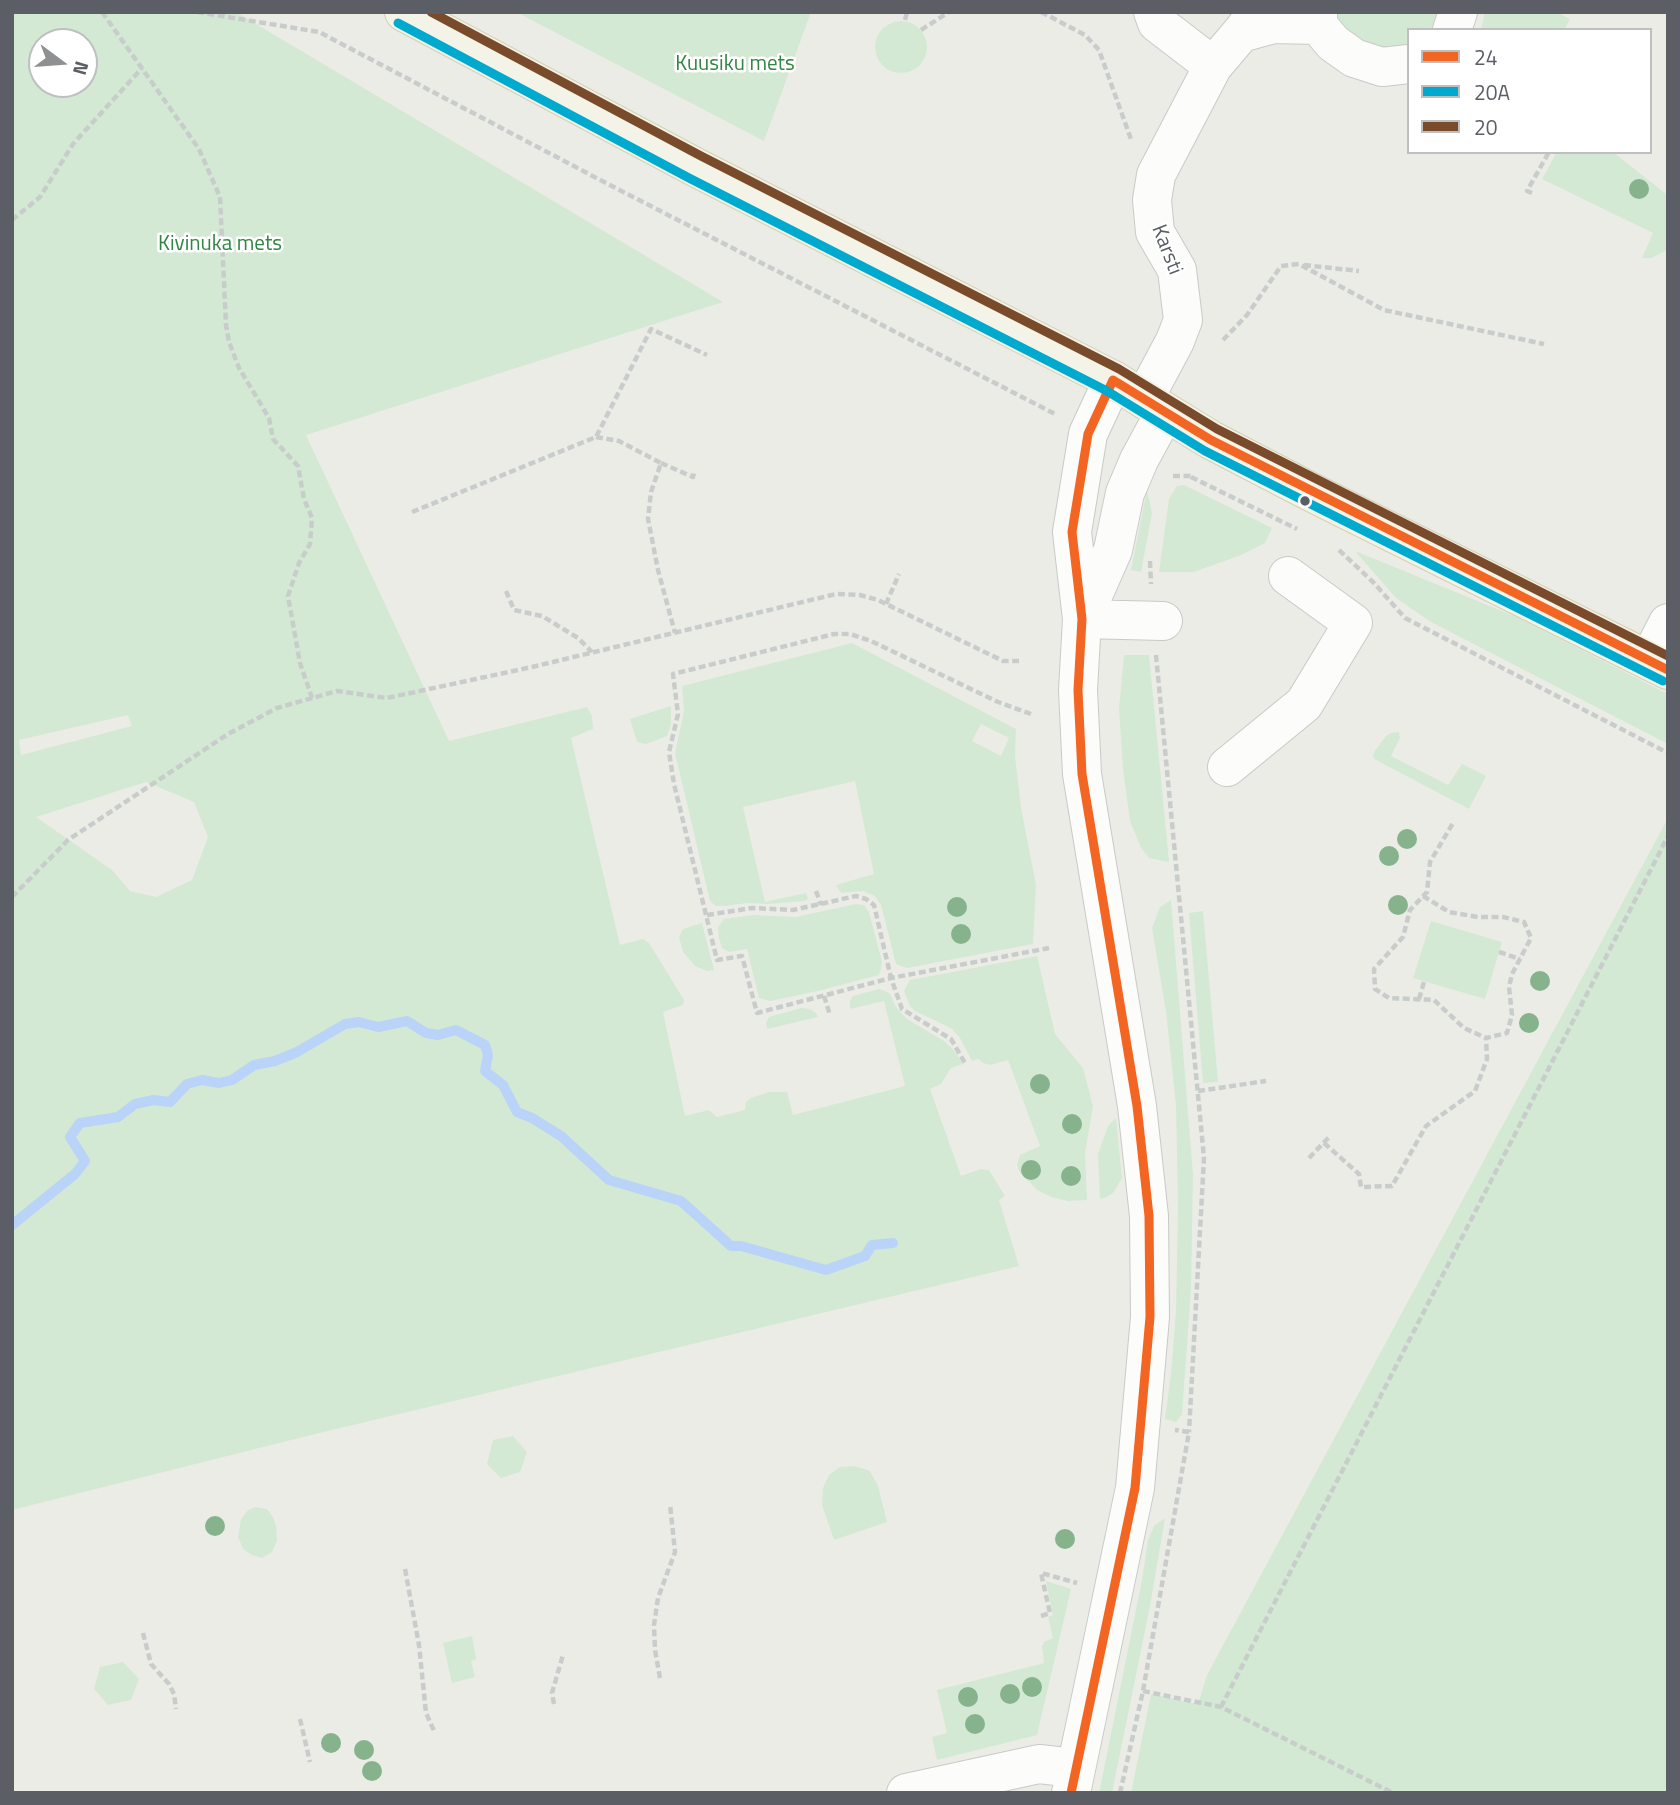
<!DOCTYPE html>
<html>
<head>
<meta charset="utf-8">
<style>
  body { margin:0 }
  #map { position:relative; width:1680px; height:1805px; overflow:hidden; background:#ecece6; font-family:"Titillium Web",sans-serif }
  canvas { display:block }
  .frame { position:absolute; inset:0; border:14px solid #5b5e65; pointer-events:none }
  .legend { position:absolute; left:1407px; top:28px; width:245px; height:126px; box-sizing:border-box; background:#fff; border:2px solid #bdbfc1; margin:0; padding:9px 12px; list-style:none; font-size:21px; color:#5b5e65 }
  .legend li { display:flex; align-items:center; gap:14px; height:35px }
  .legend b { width:35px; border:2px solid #bdbfc1 }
  .north { position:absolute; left:28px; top:28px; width:70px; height:70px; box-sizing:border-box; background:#fff; border:2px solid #bdbfc1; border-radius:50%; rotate:106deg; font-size:19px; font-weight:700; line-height:28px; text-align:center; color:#5b5e65 }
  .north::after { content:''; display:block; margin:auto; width:24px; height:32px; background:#8e9092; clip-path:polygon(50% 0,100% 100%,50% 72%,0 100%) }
</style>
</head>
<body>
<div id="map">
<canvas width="1680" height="1805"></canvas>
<div class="frame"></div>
<ul class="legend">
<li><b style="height:9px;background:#f26522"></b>24</li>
<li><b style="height:9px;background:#00a9ce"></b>20A</li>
<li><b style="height:9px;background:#7a4b2a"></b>20</li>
</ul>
<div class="north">N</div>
</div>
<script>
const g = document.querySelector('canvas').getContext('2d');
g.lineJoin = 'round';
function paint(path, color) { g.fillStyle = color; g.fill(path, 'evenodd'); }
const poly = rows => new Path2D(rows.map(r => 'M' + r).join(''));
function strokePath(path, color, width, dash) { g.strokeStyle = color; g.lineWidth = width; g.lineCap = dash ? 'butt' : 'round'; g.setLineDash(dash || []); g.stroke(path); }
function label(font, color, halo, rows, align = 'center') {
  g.font = font + ' "Titillium Web",sans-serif'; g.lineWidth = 5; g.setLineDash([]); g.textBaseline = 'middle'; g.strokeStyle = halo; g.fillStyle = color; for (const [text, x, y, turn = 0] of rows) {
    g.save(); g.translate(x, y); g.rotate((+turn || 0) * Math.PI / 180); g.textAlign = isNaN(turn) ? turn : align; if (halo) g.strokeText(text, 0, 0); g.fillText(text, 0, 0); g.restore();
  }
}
const green = poly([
  [12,12,236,12,723,302,306,435,449,741,587,707,592,716,593,729,571,738,620,945,643,939,649,943,684,1000,683,1005,663,1012,685,1116,709,1110,717,1117,745,1110,746,1102,751,1098,769,1092,787,1092,793,1115,905,1086,884,1001,850,1009,850,1001,853,996,879,989,885,991,890,994,896,1007,907,1019,944,1041,954,1050,963,1064,951,1068,941,1084,930,1089,961,1176,981,1169,989,1170,1005,1196,999,1200,1019,1266,307,1436,12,1510],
  [42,42,84,42,84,84,42,84],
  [128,715,132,726,21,755,19,740],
  [146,782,194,802,208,837,192,880,156,897,130,891,112,870,36,817],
  [516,12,811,12,764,141],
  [1334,12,1440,12,1430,30,1409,30,1409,47,1371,49,1343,30],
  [1485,12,1556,12,1570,19,1564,30,1481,30],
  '875 47a26 26 0 1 1 52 0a26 26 0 1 1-52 0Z',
  [1557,152,1613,152,1665,193,1668,198,1667,250,1651,258,1642,258,1653,233,1542,179],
  [1184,485,1272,528,1265,543,1239,556,1193,572,1159,572,1169,499,1177,486],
  [1147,490,1152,513,1141,572,1131,570],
  [1355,551,1517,617,1668,694,1668,744,1431,622,1396,598],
  [852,643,1016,729,1015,756,1021,808,1036,885,1033,944,907,968,896,964,881,905,875,896,863,891,841,893,836,885,874,874,855,781,743,807,765,902,806,893,808,899,805,901,768,904,747,903,726,906,716,906,710,901,675,753,684,711,682,686],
  [981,724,1009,738,1001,756,972,741],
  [1124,655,1149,655,1169,862,1149,858,1141,848,1130,821,1123,769,1119,709],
  [671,706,671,725,667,736,646,744,637,742,630,719],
  [1399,732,1400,738,1391,756,1448,785,1462,764,1486,776,1469,809,1376,760,1373,757,1374,752,1386,736,1391,733],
  [1668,818,1668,1793,1131,1793,1151,1694,1198,1704,1207,1675],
  [1171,900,1193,1175,1191,1289,1182,1414,1176,1422,1165,1419,1171,1374,1176,1310,1178,1210,1176,1105,1166,1012,1152,928,1160,907],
  [856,904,864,905,869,912,882,962,881,969,879,975,822,990,771,1001,759,998,747,949,729,952,722,948,719,938,718,927,724,919,753,915,796,917],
  [1203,911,1218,1082,1203,1083,1189,913],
  [1431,921,1502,942,1485,999,1413,978],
  [702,923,714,970,707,971,695,966,683,952,679,937,683,929],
  [1037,956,1055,1034,1083,1068,1093,1106,1085,1153,1087,1200,1068,1201,1051,1197,1037,1190,1019,1171,1017,1165,1020,1155,1040,1146,1008,1060,990,1065,983,1063,978,1059,972,1061,960,1038,951,1028,915,1011,910,1006,904,991,910,980],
  [801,1008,810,1009,816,1013,818,1017,767,1029,766,1023,769,1017],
  [1116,1118,1122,1178,1114,1192,1107,1197,1100,1199,1098,1154,1108,1126],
  [513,1436,527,1452,520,1472,501,1478,487,1464,493,1440],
  [855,1466,870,1471,878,1486,887,1522,834,1540,822,1505,823,1488,829,1475,840,1467],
  [256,1507,267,1509,273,1517,276,1526,277,1540,272,1552,262,1558,252,1555,243,1549,238,1537,241,1519,248,1510],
  [1165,1518,1150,1606,1112,1793,1099,1793,1142,1580,1148,1540,1154,1526],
  [1046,1581,1071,1589,1037,1735,937,1760,932,1737,947,1733,937,1690,1044,1663,1042,1646,1044,1642,1053,1638,1048,1617,1053,1615],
  [472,1636,476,1659,471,1661,475,1677,452,1683,443,1643],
  [123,1662,139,1679,131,1700,108,1705,94,1689,100,1667]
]);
const stream = poly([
  [12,1225,75,1174,85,1161,70,1137,80,1123,118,1117,135,1104,154,1100,170,1102,187,1084,202,1080,219,1083,232,1080,254,1065,275,1061,297,1052,345,1024,359,1022,378,1027,407,1021,426,1033,438,1035,456,1030,485,1045,488,1055,485,1071,503,1085,517,1112,532,1118,561,1136,609,1180,681,1201,731,1246,741,1246,826,1270,865,1256,872,1245,893,1243]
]);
const path = poly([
  [102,12,199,149,220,197,226,325,229,342,239,368,269,418,273,439,298,466,304,499,312,518,310,544,299,563,288,596,300,663,312,698],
  [197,12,319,32,606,183,1057,415],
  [1041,12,1085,35,1099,50,1132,142],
  [905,20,907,12],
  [921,30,949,12],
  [1532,193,1527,191,1549,152],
  [12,220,40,197,73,144,142,68],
  [1304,265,1359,271],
  [1223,340,1247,315,1281,266,1299,264,1384,310,1544,344],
  [596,437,619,441,661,463,651,492,648,519,658,570,675,633],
  [661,463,693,477,694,473],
  [1173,476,1192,476],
  [1191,477,1297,529],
  [412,512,596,437,651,329,707,355],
  [1339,550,1373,582,1405,618,1668,753],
  [1150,561,1151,584],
  [506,591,514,610,542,616,578,638,592,652],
  [886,604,899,574],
  [1156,655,1204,1158,1189,1432],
  [1031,714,998,702,871,641,850,634,834,634,673,674,678,714,669,752,674,784,717,960,742,956,757,1013,891,978,1049,948],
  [816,891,821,905],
  [1423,896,1449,912,1478,917,1503,917,1524,922,1531,938,1512,974,1509,987,1512,1015,1507,1033,1486,1038,1464,1028,1434,1000,1389,998,1375,989,1374,969,1403,937,1410,910,1427,892,1430,862,1453,823],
  [12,897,68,840,228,734,277,708,337,691,387,698,532,667,836,594,860,595,878,600,1003,661,1019,661],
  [707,915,752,908,793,910,856,896,866,899,874,905,891,978,902,1009,951,1039,965,1063],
  [1499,952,1520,959],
  [824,996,830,1015],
  [1419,999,1424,982],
  [1198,1091,1266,1081],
  [1324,1143,1359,1174,1361,1187,1392,1186,1426,1126,1475,1091,1487,1059,1486,1038],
  [1309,1158,1330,1136],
  [405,1569,419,1645,426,1713,435,1733],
  [1041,1616,1050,1613,1041,1573,1077,1583],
  [143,1633,151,1664,169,1684,174,1694,176,1709],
  [660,1678,655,1650,654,1625,658,1598,675,1552,670,1504],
  [1143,1691,1221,1707,1393,1793],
  [554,1704,552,1693,563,1655],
  [1221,1707,1668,836],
  [300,1719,310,1762],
  [1120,1793,1143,1691,1189,1432,1175,1430]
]);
const minor = poly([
  [1153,12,1157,23,1213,66],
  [1318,12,1318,25,1333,43,1354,58,1382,67,1409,64],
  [1256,14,1241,33,1274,24,1318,25],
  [1452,30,1458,12],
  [1144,399,1175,341,1183,320,1177,270,1155,232,1152,200,1156,175,1213,66,1241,33],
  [1083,618,1113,550,1125,493,1139,460,1165,412],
  [1082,619,1163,621],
  [1649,660,1668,623],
  [1227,767,1304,704,1353,623,1288,576],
  [906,1793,1039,1764,1075,1768],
  [1071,1793,1135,1488,1150,1317,1149,1216,1137,1106,1082,774,1078,690,1082,619,1072,532,1088,434,1113,380]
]);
const major = poly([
  [404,12,695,167,1113,380,1211,440,1311,492,1668,670]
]);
const bus1 = poly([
  [1071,1793,1135,1488,1150,1317,1149,1216,1137,1106,1082,774,1078,690,1082,619,1072,532,1088,434,1113,380,1211,440,1668,670]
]);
const bus2 = poly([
  [398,23,689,178,1107,391,1205,451,1663,681]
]);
const bus3 = poly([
  [431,12,701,156,1119,369,1217,429,1668,656]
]);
const trees = [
  [1639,189],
  [1407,839],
  [1389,856],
  [1398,905],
  [957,907],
  [961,934],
  [1540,981],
  [1529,1023],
  [1040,1084],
  [1072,1124],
  [1031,1170],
  [1071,1176],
  [215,1526],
  [1065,1539],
  [1032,1687],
  [1010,1694],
  [968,1697],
  [975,1724],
  [331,1743],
  [364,1750],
  [372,1771]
];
const markers = [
  [1305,501,6,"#5b5e65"]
];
const parkNames = [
  ["Kuusiku mets",735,65],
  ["Kivinuka mets",220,245]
];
const streetNames = [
  ["Karsti",1166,250,69]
];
paint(green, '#d3e9d4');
strokePath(stream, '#b9d4f8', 10);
strokePath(minor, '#c9cac8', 40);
strokePath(major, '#d5d0b3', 40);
strokePath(path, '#c8cdcb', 4.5, [7, 3.5]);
strokePath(minor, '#fcfcfb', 38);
strokePath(major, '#f3f3e7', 38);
strokePath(bus1, '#f26522', 9);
strokePath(bus2, '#00a9ce', 9);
strokePath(bus3, '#7a4b2a', 9);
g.fillStyle = '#86b38c';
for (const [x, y] of trees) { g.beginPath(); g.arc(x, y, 10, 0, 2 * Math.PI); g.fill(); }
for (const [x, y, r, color] of markers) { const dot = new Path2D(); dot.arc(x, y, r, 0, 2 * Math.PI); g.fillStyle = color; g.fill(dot); strokePath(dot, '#fff', 2.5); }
label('21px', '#328542', '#fff', parkNames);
label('21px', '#5b5e65', '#fff', streetNames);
</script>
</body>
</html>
